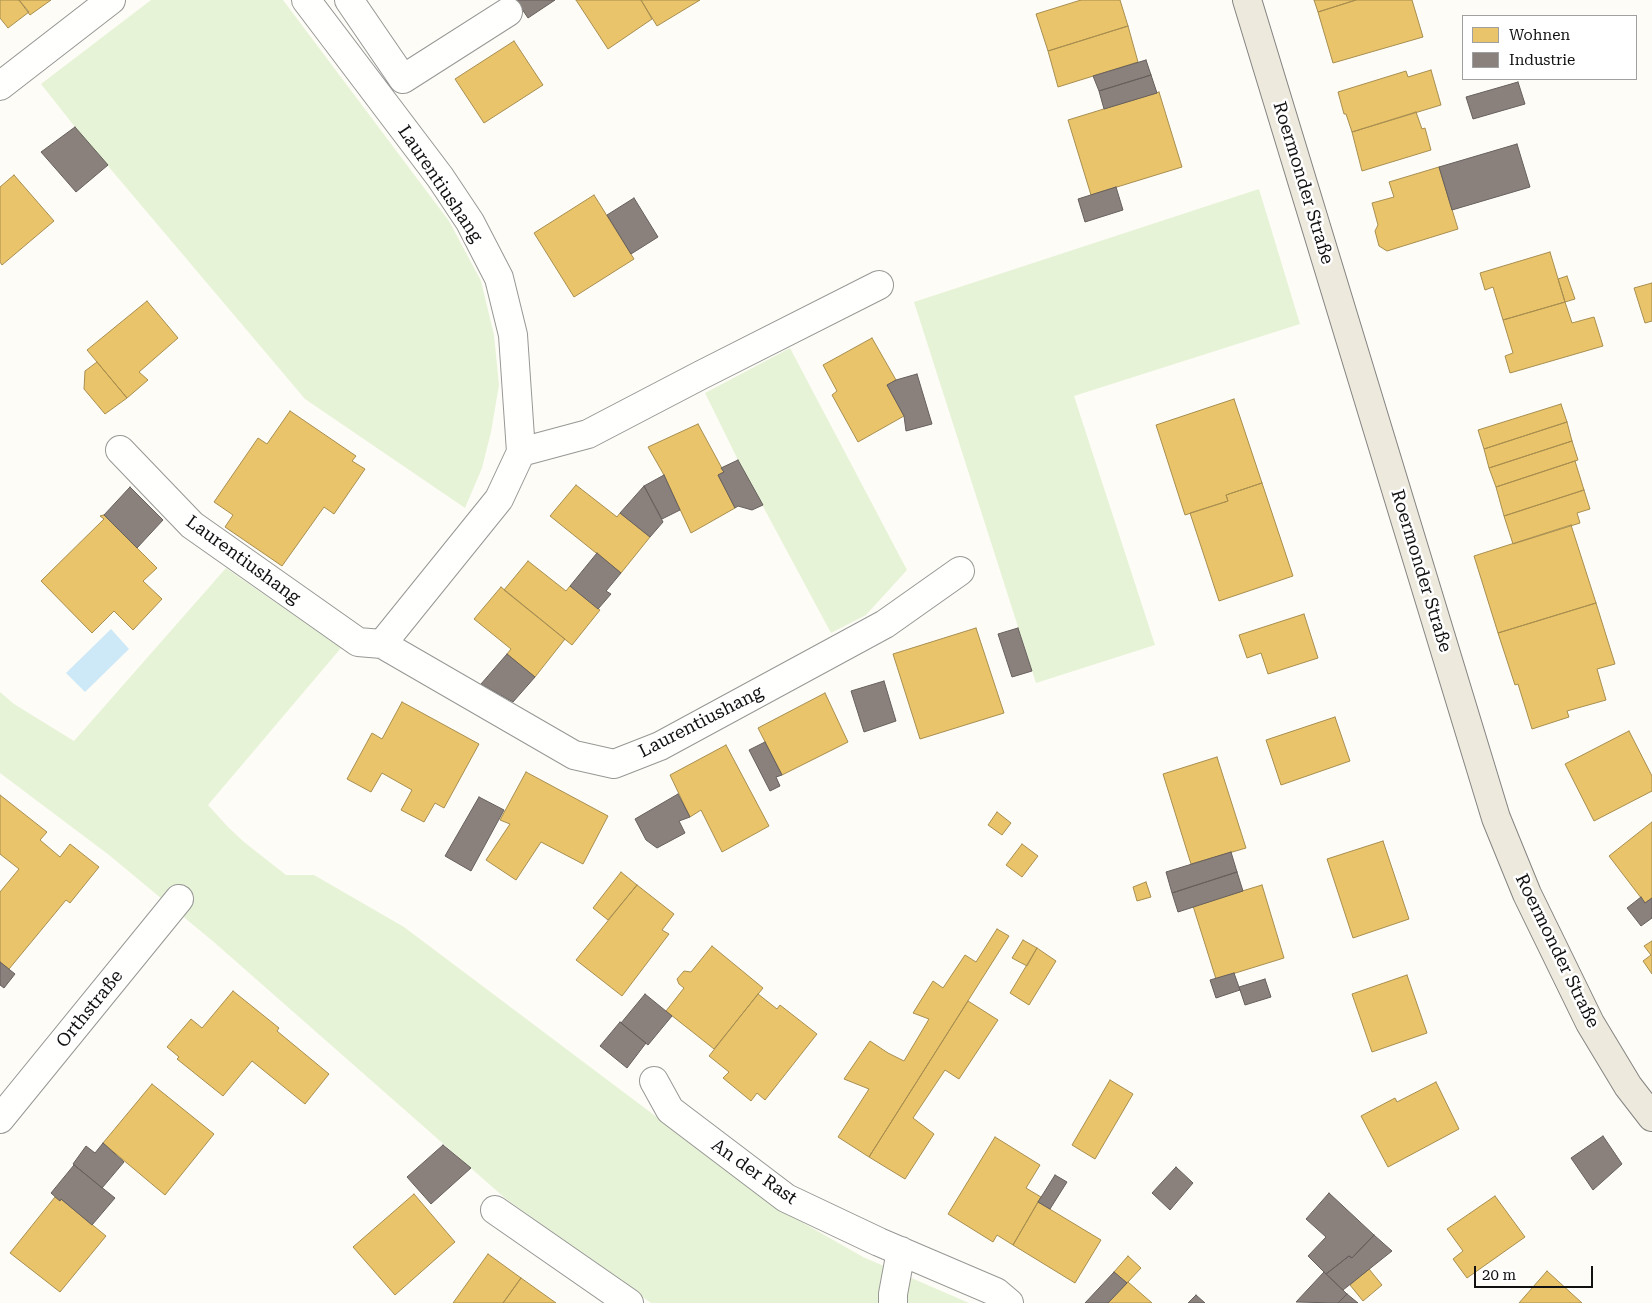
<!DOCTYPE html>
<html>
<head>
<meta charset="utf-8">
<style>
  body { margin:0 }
  #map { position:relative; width:1652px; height:1303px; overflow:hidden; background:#fdfcf7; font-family:"Roboto Serif",serif }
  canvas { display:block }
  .legend { position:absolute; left:1462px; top:15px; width:175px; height:65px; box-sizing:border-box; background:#fff; border:1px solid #a0a0a0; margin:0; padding:6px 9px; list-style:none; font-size:15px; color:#111 }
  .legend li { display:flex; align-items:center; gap:10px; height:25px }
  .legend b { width:25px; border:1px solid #a0a0a0 }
  .scale { position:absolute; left:1474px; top:1266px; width:119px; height:22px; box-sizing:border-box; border:2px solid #111; border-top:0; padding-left:6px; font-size:15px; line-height:18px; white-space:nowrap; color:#111; -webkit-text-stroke:4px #fff; paint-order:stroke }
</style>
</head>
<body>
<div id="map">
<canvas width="1652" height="1303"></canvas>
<ul class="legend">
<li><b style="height:14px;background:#e9c46a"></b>Wohnen</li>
<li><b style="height:14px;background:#8a817c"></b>Industrie</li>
</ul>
<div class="scale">20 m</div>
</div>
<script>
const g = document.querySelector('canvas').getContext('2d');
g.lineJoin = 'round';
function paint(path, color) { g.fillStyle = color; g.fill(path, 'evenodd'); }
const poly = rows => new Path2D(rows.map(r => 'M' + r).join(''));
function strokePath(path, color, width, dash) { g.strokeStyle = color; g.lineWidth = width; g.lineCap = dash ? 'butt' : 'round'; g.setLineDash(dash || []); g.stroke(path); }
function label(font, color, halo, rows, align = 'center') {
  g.font = font + ' "Roboto Serif",serif'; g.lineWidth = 5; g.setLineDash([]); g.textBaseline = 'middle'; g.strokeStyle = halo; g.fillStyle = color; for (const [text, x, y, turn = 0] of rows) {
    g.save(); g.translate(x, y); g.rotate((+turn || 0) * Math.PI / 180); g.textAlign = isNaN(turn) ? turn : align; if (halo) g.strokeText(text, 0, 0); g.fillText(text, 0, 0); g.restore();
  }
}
const green = poly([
  [151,0,283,0,449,221,481,281,494,335,499,385,491,432,482,468,465,508,305,399,75,127,41,84],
  [1259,189,1300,324,1074,396,1155,645,1036,683,914,302],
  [790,348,907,570,866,615,831,633,738,460,705,393],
  [226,568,341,648,208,805,228,827,244,842,286,875,314,875,404,927,779,1209,863,1257,969,1303,651,1303,506,1199,215,943,109,855,0,773,0,692,14,704,74,741]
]);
const water = poly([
  [111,629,129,649,85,692,66,673]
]);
const homes = poly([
  [0,0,19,0,29,12,8,28,0,18,0,0],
  [19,0,51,0,30,15,19,0],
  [576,0,641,0,652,19,608,49,576,0],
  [641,0,700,0,657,26,641,0],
  [1081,0,1120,0,1128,26,1048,51,1036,14,1081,0],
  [1314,0,1356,0,1318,12,1314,0],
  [1356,0,1412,0,1423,37,1333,63,1318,12,1356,0],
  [1128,26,1138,62,1058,87,1048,51,1128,26],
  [514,41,543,85,484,123,455,79,514,41],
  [1431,70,1441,105,1352,132,1346,114,1344,114,1338,92,1406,71,1408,77,1431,70],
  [1159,92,1182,167,1091,195,1068,120,1159,92],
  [1416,112,1422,129,1425,128,1431,150,1362,171,1352,132,1416,112],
  [1439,167,1458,229,1387,251,1379,246,1375,231,1378,225,1372,203,1394,197,1389,182,1439,167],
  [14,175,54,221,2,265,0,262,0,187,14,175],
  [594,195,634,259,574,297,534,233,594,195],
  [1550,252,1565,302,1503,320,1493,287,1485,290,1480,273,1550,252],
  [1567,276,1575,299,1565,302,1558,279,1567,276],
  [1652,283,1652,321,1645,323,1634,288,1652,283],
  [147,301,178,338,139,372,148,380,127,398,87,350,147,301],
  [1565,302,1572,323,1594,317,1603,346,1510,373,1505,356,1513,353,1503,320,1565,302],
  [872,338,896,380,887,385,904,416,858,442,832,395,837,391,823,365,872,338],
  [97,362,127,398,105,414,84,389,85,371,97,362],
  [1234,399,1262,483,1226,495,1228,501,1185,515,1156,425,1234,399],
  [1561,404,1567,422,1484,449,1478,430,1561,404],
  [290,411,356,456,352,461,365,469,334,514,324,507,282,566,225,527,233,515,214,502,258,438,267,444,290,411],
  [1567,422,1572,441,1489,468,1484,449,1567,422],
  [698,424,724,472,718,475,735,508,691,533,664,475,648,447,698,424],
  [1572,441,1578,460,1496,487,1489,468,1572,441],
  [1575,461,1584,490,1504,516,1496,487,1575,461],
  [1262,483,1293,576,1219,601,1190,513,1228,501,1226,495,1262,483],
  [576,485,617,517,620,513,650,537,621,573,550,516,576,485],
  [1584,490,1590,509,1577,513,1580,523,1513,544,1504,516,1584,490],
  [104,515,157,568,143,581,162,599,133,630,114,611,92,633,41,581,104,519,100,516,104,515],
  [1571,525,1596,603,1498,633,1474,556,1571,525],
  [528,561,566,591,570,586,600,610,572,645,504,590,528,561],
  [501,587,565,639,535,677,507,654,511,649,474,619,501,587],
  [1596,603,1615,664,1597,669,1606,700,1567,711,1569,717,1532,729,1518,684,1515,685,1498,633,1596,603],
  [1304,614,1318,658,1268,674,1261,653,1247,658,1239,635,1304,614],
  [976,628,1004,713,920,739,893,654,976,628],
  [825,693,848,742,782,775,758,728,825,693],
  [402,702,479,744,444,808,435,803,424,822,401,810,412,790,382,773,371,792,347,779,372,733,382,739,402,702],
  [1335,717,1350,761,1281,785,1266,740,1335,717],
  [1629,731,1652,776,1652,791,1594,821,1565,764,1629,731],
  [726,745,769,826,722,852,701,810,690,817,670,775,726,745],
  [1217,757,1246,848,1191,864,1163,774,1217,757],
  [526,772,608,816,583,864,541,842,516,880,486,860,510,824,500,820,526,772],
  [0,795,47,832,40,840,60,857,70,844,99,867,70,903,66,900,9,969,0,962,0,892,19,869,0,854,0,795],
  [997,812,1011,823,1002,835,988,825,997,812],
  [1652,822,1652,898,1645,903,1609,856,1652,822],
  [1383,841,1409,919,1353,938,1327,859,1383,841],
  [1022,844,1038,856,1022,877,1006,865,1022,844],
  [621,872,637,885,608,920,593,908,621,872],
  [1146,882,1151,897,1137,901,1133,887,1146,882],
  [637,885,674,914,662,930,669,934,622,996,576,960,637,885],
  [1262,885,1284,958,1216,979,1193,906,1262,885],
  [997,929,1009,936,869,1157,838,1137,869,1089,844,1079,870,1041,888,1053,904,1061,929,1019,913,1013,933,981,943,988,965,955,976,962,997,929],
  [1023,940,1037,948,1027,966,1012,958,1023,940],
  [1652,941,1652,974,1643,961,1651,955,1644,946,1652,941],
  [712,946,763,988,714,1049,666,1011,684,988,679,984,677,979,684,971,691,972,712,946],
  [1037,948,1056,961,1029,1005,1010,993,1037,948],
  [1407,975,1427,1033,1372,1052,1352,994,1407,975],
  [233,991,279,1028,277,1031,329,1074,305,1104,252,1061,223,1096,177,1059,179,1057,167,1047,191,1019,202,1028,233,991],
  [758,994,777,1009,780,1005,817,1034,765,1100,757,1093,751,1101,723,1078,729,1072,709,1056,758,994],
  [968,1001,998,1020,959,1079,945,1070,913,1118,934,1134,905,1179,869,1157,968,1001],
  [1110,1080,1133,1094,1095,1159,1072,1145,1110,1080],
  [1436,1082,1459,1129,1388,1167,1361,1116,1395,1098,1397,1102,1436,1082],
  [152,1084,214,1134,165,1195,103,1143,152,1084],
  [995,1137,1040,1165,1026,1188,1041,1197,1013,1245,997,1235,993,1242,948,1214,995,1137],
  [414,1194,455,1242,395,1295,353,1247,414,1194],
  [1495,1196,1525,1237,1467,1278,1453,1259,1463,1251,1447,1229,1495,1196],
  [55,1197,60,1201,61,1199,106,1236,60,1292,10,1253,55,1197],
  [1038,1202,1101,1240,1075,1283,1013,1245,1038,1202],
  [488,1254,521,1278,503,1303,453,1303,488,1254],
  [1128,1256,1141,1268,1127,1283,1114,1272,1128,1256],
  [1369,1269,1382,1285,1363,1301,1350,1285,1369,1269],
  [1547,1271,1582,1303,1519,1303,1547,1271],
  [521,1278,556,1303,503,1303,521,1278],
  [1128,1282,1152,1303,1108,1303,1128,1282]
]);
const industry = poly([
  [516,0,555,0,528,18,516,0],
  [1146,60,1151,75,1099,91,1093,76,1146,60],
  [1151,75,1157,93,1104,109,1099,91,1151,75],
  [1518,82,1525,104,1473,119,1466,97,1518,82],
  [75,127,108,165,76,192,41,152,75,127],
  [1517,144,1530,187,1452,210,1439,167,1517,144],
  [1116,187,1123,210,1085,222,1078,199,1116,187],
  [634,198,658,237,631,254,607,215,634,198],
  [917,374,932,424,906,431,904,416,887,385,896,380,917,374],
  [738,460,763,505,752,510,738,506,735,508,718,475,724,472,721,468,738,460],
  [664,475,680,510,662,519,644,486,664,475],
  [644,486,663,522,650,537,620,513,644,486],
  [130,487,163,520,137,548,104,515,130,487],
  [597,553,621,573,606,591,611,594,598,609,570,586,597,553],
  [1018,628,1032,671,1012,677,998,634,1018,628],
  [507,654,535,677,513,702,481,684,507,654],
  [884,681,896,721,864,732,851,691,884,681],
  [765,742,782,775,776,777,780,786,770,791,749,750,765,742],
  [678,794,690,817,679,821,685,833,657,848,646,840,635,819,678,794],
  [479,797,504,810,471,871,445,856,479,797],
  [1231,852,1237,872,1172,893,1166,872,1231,852],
  [1237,872,1243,891,1178,912,1172,893,1237,872],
  [1641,897,1645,903,1652,898,1652,918,1641,926,1627,908,1641,897],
  [0,962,15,974,4,988,0,985,0,962],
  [1234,973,1240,990,1216,998,1210,980,1234,973],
  [1265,979,1271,997,1245,1005,1239,987,1265,979],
  [645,994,672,1016,648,1045,621,1023,645,994],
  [620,1022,646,1043,627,1068,600,1046,620,1022],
  [1603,1136,1622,1164,1593,1190,1571,1158,1603,1136],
  [103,1143,124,1162,102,1188,73,1164,86,1146,95,1153,103,1143],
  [443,1145,471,1168,431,1204,407,1177,443,1145],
  [74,1165,115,1198,92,1225,61,1199,60,1201,51,1193,74,1165],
  [1176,1167,1193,1183,1170,1210,1152,1193,1176,1167],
  [1055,1175,1067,1182,1050,1209,1038,1202,1055,1175],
  [1329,1193,1374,1235,1352,1258,1349,1256,1326,1274,1308,1256,1326,1237,1306,1219,1329,1193],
  [1374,1235,1392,1251,1343,1290,1326,1274,1349,1256,1352,1258,1374,1235],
  [1114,1272,1127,1283,1108,1303,1085,1303,1114,1272],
  [1324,1272,1347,1294,1338,1303,1296,1302,1324,1272],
  [1347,1294,1358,1303,1338,1303,1347,1294],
  [1196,1295,1205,1303,1188,1303,1196,1295]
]);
const minor = poly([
  [306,0,440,177,470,222,499,278,513,335,521,452,499,499,382,644,574,755,614,764,660,746,885,624,960,571],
  [349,0,403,79,508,12],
  [0,86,111,0],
  [120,450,192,525,358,642,382,644],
  [521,452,588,434,701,375,879,285],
  [654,1081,670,1110,786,1198,879,1242,996,1292,1009,1303],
  [0,1119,179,899],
  [495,1210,629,1303],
  [893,1303,893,1294,901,1251]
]);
const major = poly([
  [1247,0,1496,818,1527,894,1590,1023,1628,1086,1652,1117]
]);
const streetNames = [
  ["Roermonder Straße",1303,183,73],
  ["Laurentiushang",440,184,56],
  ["Laurentiushang",243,560,36],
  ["Roermonder Straße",1421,571,73],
  ["Laurentiushang",701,722,-27],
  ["Roermonder Straße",1557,951,64],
  ["Orthstraße",90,1009,-51],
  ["An der Rast",754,1172,35]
];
paint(green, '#e7f3d7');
paint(water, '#cde8f7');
paint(homes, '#e9c46a');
strokePath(homes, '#a88e4f', 1);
paint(industry, '#8a817c');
strokePath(industry, '#665f5c', 1);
strokePath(minor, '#979795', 30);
strokePath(major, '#858482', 30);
strokePath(minor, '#fffffe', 28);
strokePath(major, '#ede9dc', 28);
label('18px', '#111', '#fff', streetNames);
</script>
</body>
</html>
